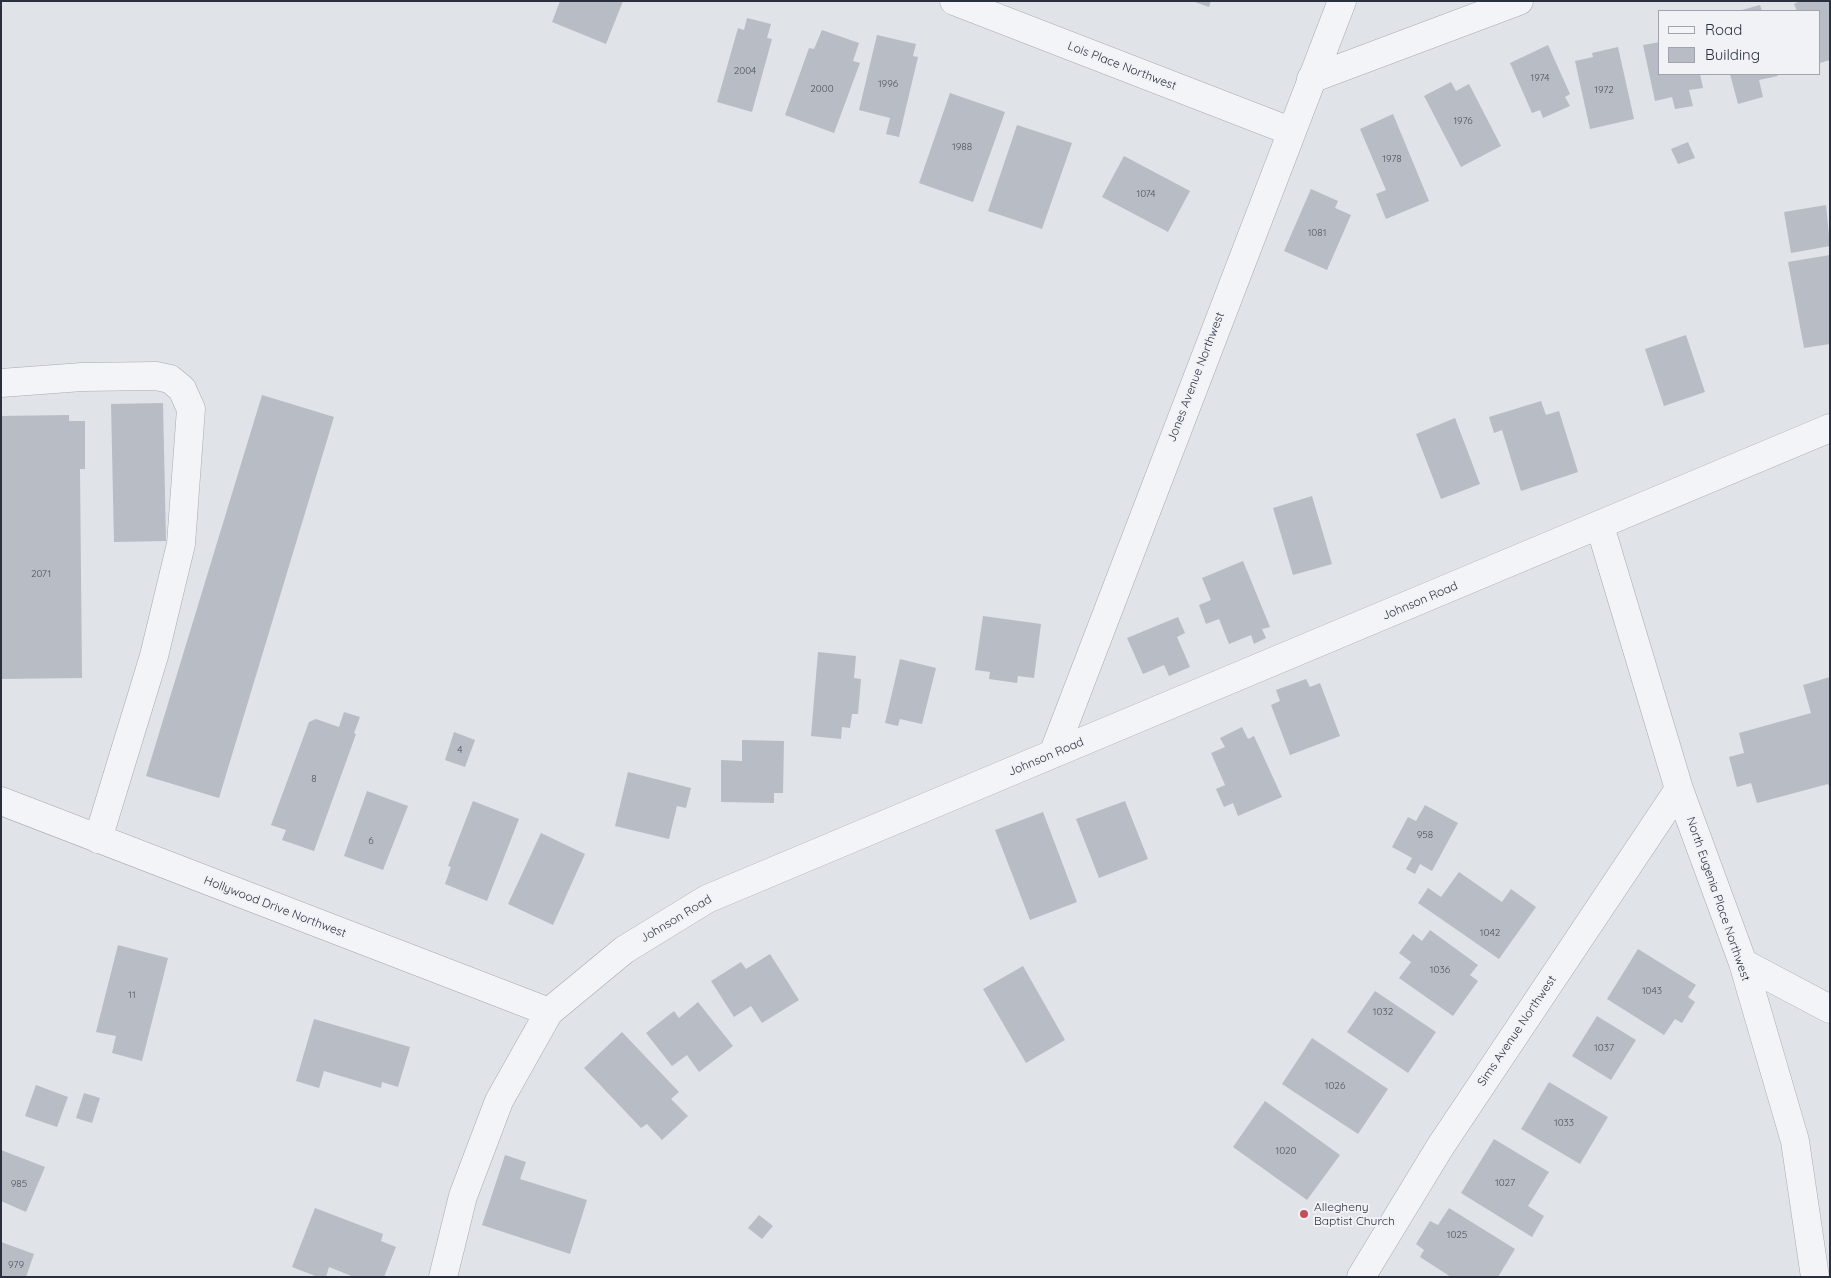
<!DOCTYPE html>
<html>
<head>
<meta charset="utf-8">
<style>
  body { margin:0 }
  #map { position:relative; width:1831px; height:1278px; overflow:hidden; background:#e0e3e8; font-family:Quicksand,sans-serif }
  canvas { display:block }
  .frame { position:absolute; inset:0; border:2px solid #2a303e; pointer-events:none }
  .legend { position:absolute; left:1658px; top:10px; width:162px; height:65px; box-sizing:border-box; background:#f0f2f6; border:1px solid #a1a4ac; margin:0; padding:6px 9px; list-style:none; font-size:15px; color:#2a303e }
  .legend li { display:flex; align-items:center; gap:10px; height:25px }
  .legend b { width:25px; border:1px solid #a1a4ac }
</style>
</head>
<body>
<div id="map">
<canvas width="1831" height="1278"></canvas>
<div class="frame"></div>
<ul class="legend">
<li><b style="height:6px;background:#f3f4f7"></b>Road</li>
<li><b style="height:14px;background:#b8bcc4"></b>Building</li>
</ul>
</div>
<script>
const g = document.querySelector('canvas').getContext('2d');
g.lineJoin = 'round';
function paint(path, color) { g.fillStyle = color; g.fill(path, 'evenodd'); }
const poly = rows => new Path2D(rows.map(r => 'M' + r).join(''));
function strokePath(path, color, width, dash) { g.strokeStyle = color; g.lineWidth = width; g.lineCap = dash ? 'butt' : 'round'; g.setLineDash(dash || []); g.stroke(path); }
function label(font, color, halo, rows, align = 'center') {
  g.font = font + ' Quicksand,sans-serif'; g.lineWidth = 4; g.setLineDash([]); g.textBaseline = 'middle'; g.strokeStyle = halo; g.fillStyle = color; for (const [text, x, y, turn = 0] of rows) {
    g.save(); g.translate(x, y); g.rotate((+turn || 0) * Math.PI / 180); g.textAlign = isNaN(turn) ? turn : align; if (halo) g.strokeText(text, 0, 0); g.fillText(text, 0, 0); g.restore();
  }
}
const building = poly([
  [560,1,623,1,606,44,552,22],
  [1192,1,1211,1,1209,7],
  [1800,1,1830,1,1830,60,1820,63,1820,11,1797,11,1794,4],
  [1760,5,1762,11,1738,11],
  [747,18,771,24,767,38,772,39,752,112,717,102,738,28,744,30],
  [822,30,859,43,853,61,860,63,834,133,785,115,809,48,814,49],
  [877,35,916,44,913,56,918,57,899,137,886,134,890,118,859,110],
  [1660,42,1660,74,1700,74,1703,88,1689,90,1693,106,1675,109,1672,97,1655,101,1643,45],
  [1548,45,1570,94,1565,97,1570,106,1543,118,1540,110,1532,113,1510,63],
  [1618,47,1634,119,1590,129,1575,61,1593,57,1592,53],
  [1730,74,1777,74,1778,76,1759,80,1763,97,1738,104],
  [1451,82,1456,91,1469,84,1501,146,1461,167,1424,96],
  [950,93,1005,112,973,202,919,183],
  [1393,114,1429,201,1386,219,1376,194,1386,190,1360,129],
  [1017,125,1072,143,1042,229,988,211],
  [1688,142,1695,158,1678,164,1671,149],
  [1124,156,1190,191,1168,232,1102,197],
  [1311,189,1338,201,1335,208,1351,215,1327,270,1284,251],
  [1826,205,1830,246,1791,253,1784,212],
  [1830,255,1830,344,1804,348,1788,262],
  [1686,335,1705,392,1664,406,1645,349],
  [262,395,334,417,219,798,146,776],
  [1541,401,1546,415,1559,411,1578,472,1521,491,1502,430,1494,433,1489,417],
  [163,403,166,541,114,542,111,404],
  [69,415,69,421,85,421,85,469,80,469,82,678,1,679,1,416],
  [1455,418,1480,484,1441,499,1416,434],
  [1312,496,1332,564,1293,575,1273,508],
  [1243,561,1270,627,1262,629,1266,638,1254,644,1251,635,1229,644,1219,619,1206,624,1199,605,1211,600,1202,578],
  [983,616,1041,624,1034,678,1018,676,1017,683,989,679,990,672,975,670],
  [1178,617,1185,633,1177,637,1190,667,1169,676,1164,665,1143,674,1127,638],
  [818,652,856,656,854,678,861,679,858,714,852,714,850,728,842,727,841,739,811,736],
  [900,659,936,668,922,724,900,719,898,726,885,723],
  [1830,677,1830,789,1828,784,1757,803,1751,783,1737,787,1729,757,1744,753,1739,733,1811,713,1803,685],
  [1306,679,1310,687,1320,683,1340,736,1290,755,1271,705,1280,701,1276,690],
  [344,712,360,717,354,733,356,734,314,851,282,840,286,830,271,825,309,722,316,719,339,727],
  [1242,727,1248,739,1254,736,1282,797,1238,816,1233,803,1224,807,1216,789,1225,785,1211,753,1225,747,1220,738],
  [454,732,475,740,465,767,445,760],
  [742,740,784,741,783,793,774,793,774,803,721,802,721,760,742,761],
  [628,772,691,788,686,808,677,806,669,839,615,826],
  [367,791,408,806,383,870,344,856],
  [473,801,519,819,487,901,445,884,451,867,448,866],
  [1125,801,1148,859,1099,878,1076,819],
  [1425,805,1458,823,1432,871,1420,864,1415,874,1406,869,1412,858,1392,847,1408,817,1416,821],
  [1043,812,1077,902,1030,920,995,830],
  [541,833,585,854,553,925,508,904],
  [1459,872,1502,902,1511,889,1536,907,1499,959,1418,903,1428,888,1441,897],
  [1430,930,1478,965,1470,975,1478,981,1453,1016,1399,978,1411,962,1399,953,1413,934,1422,941],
  [118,945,168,958,142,1061,112,1053,116,1036,96,1032],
  [1638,949,1696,985,1688,997,1695,1002,1682,1023,1675,1019,1664,1035,1607,999],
  [770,954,799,1000,762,1023,751,1006,734,1017,711,981,741,962,746,969],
  [1023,966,1065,1040,1026,1063,983,989],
  [1375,991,1436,1032,1408,1073,1347,1032],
  [698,1002,733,1046,699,1072,687,1055,672,1066,646,1033,674,1011,679,1018],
  [1597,1016,1636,1040,1611,1080,1572,1056],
  [314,1019,410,1047,398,1087,382,1082,381,1088,324,1071,319,1088,296,1081],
  [622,1032,679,1092,671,1099,688,1116,662,1140,647,1124,641,1128,584,1068],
  [1312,1038,1388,1089,1358,1134,1282,1084],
  [1549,1082,1608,1117,1580,1164,1521,1129],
  [36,1085,68,1097,57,1127,25,1116],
  [84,1093,100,1098,92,1123,76,1118],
  [1265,1101,1340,1155,1307,1200,1233,1147],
  [1494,1139,1549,1172,1528,1206,1544,1216,1532,1237,1461,1193],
  [1,1150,45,1167,26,1212,1,1201],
  [505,1155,526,1162,520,1179,587,1200,570,1254,482,1225],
  [315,1208,383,1234,381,1241,396,1247,384,1277,354,1277,329,1267,326,1277,318,1277,292,1267],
  [1449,1208,1515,1249,1498,1277,1451,1277,1420,1257,1424,1250,1416,1244,1430,1221,1438,1225],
  [759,1215,773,1226,762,1239,748,1228],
  [1,1242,34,1254,26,1277,1,1277]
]);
const minor = poly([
  [954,1,1290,131],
  [1311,79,1519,1],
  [1,383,82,377,156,376,170,379,182,389,191,409,181,544,154,656,98,839],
  [1600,526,1679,789,1743,963,1795,1141,1815,1277],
  [1053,754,1342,1],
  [1,801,549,1012],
  [1743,963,1830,1009],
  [443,1277,463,1196,499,1101,549,1012,624,950,707,899,1830,428],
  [1361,1277,1440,1147,1679,789]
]);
const markers = [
  [1304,1214,5,"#c2505c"]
];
const numberNames = [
  ["2004",745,71],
  ["1974",1540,78],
  ["1996",888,84],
  ["2000",822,89],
  ["1972",1604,90],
  ["1976",1463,121],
  ["1988",962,147],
  ["1978",1392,159],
  ["1074",1146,194],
  ["1081",1317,233],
  ["2071",41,574],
  ["4",460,750],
  ["8",314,779],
  ["958",1425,835],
  ["6",371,841],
  ["1042",1490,933],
  ["1036",1440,970],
  ["1043",1652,991],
  ["11",132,995],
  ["1032",1383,1012],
  ["1037",1604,1048],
  ["1026",1335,1086],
  ["1033",1564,1123],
  ["1020",1286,1151],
  ["1027",1505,1183],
  ["985",19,1184],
  ["1025",1457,1235],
  ["979",16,1265]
];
const streetNames = [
  ["Lois Place Northwest",1122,66,21],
  ["Jones Avenue Northwest",1196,377,-69],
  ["Johnson Road",1420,601,-23],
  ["Johnson Road",1046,757,-23],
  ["North Eugenia Place Northwest",1718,899,71],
  ["Hollywood Drive Northwest",275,907,21],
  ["Johnson Road",676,919,-31],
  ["Sims Avenue Northwest",1517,1031,-56]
];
const poiNames = [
  ["Allegheny",1314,1207],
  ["Baptist Church",1314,1221]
];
paint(building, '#b8bcc4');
strokePath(minor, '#a6aab2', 29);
strokePath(minor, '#f3f4f7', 28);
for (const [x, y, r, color] of markers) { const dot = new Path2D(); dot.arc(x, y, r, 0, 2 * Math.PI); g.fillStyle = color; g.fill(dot); strokePath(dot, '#f0f2f6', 2); }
label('10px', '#4e5360', null, numberNames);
label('12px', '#2a303e', '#f0f2f6', streetNames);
label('12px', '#2a303e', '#f0f2f6', poiNames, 'left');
</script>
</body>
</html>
